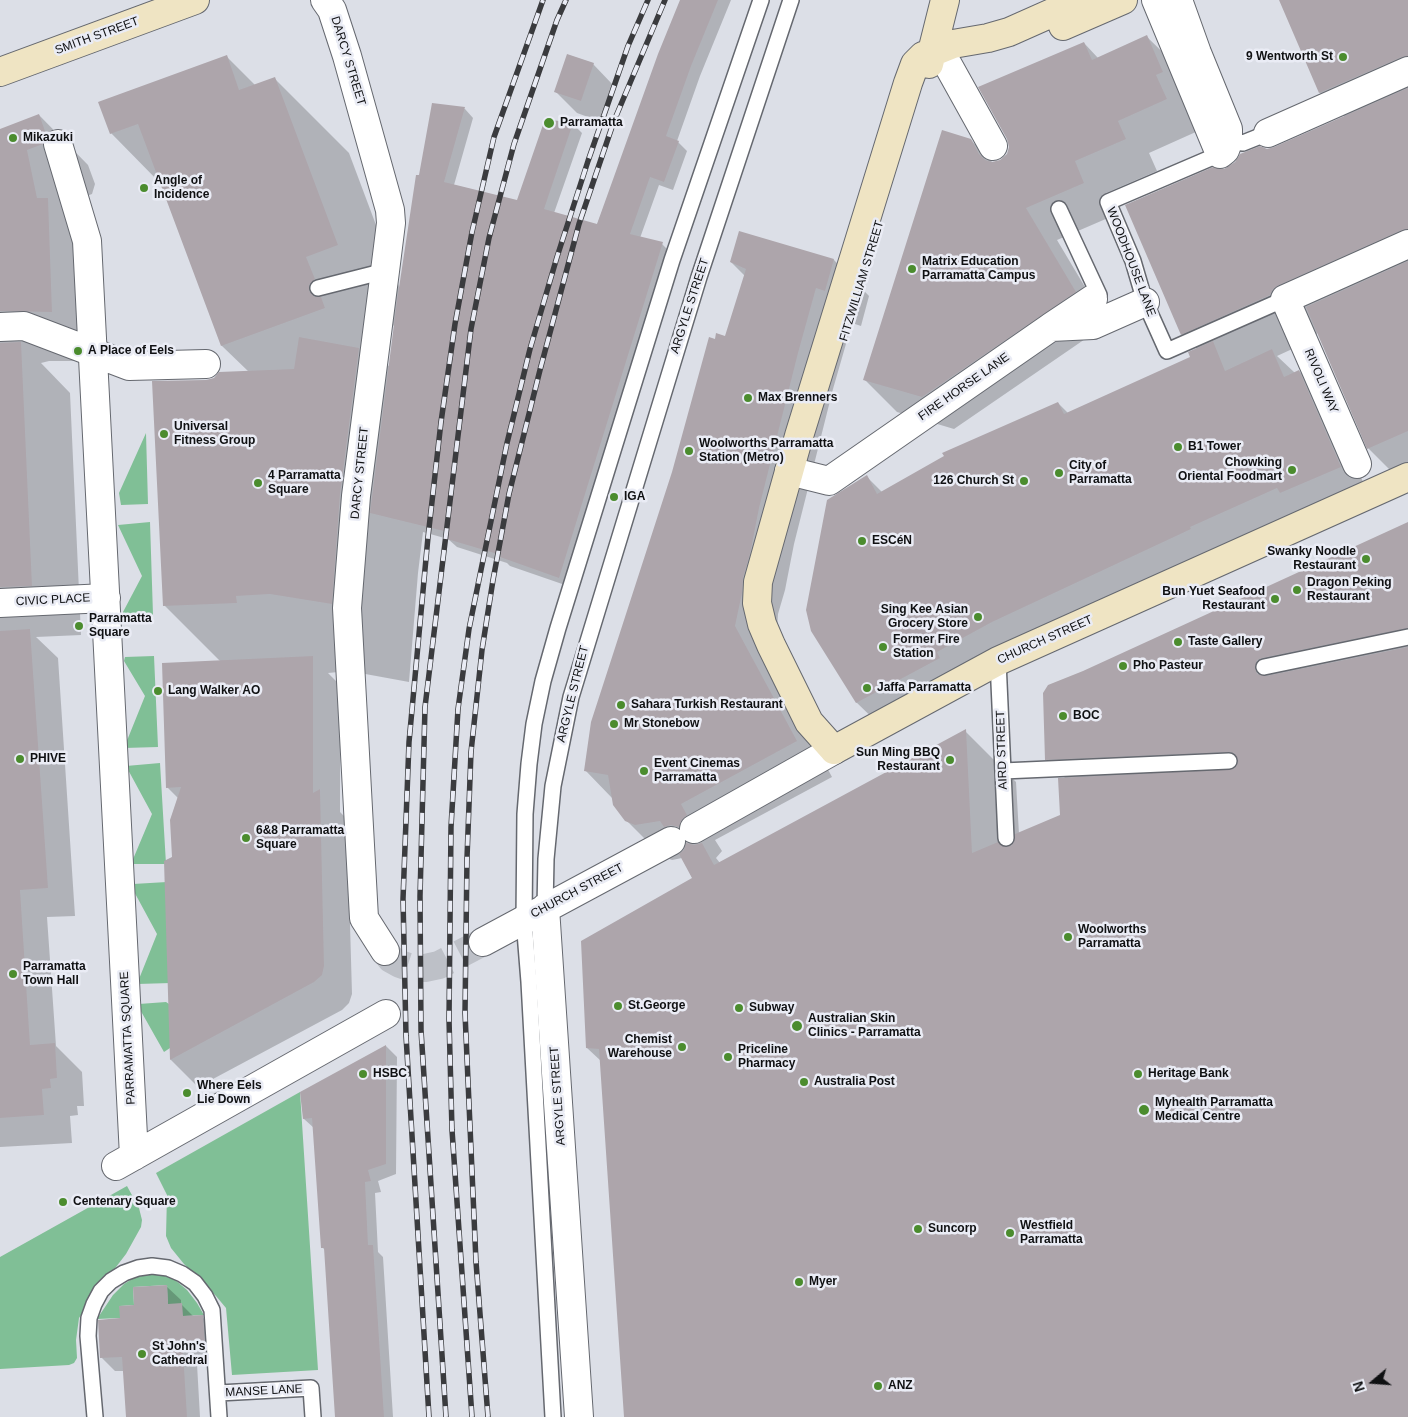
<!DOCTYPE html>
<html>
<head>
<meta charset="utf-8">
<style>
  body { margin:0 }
  #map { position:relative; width:1408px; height:1417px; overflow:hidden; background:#dcdfe7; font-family:Helvetica,sans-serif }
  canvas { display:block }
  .north { position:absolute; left:1348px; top:1357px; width:50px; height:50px; -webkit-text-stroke:4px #eaecf5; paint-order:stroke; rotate:252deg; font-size:14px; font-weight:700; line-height:20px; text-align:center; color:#0f1012 }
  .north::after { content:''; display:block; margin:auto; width:18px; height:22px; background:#0f1012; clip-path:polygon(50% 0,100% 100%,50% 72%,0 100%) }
</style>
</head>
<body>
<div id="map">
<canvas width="1408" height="1417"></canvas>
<div class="north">N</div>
</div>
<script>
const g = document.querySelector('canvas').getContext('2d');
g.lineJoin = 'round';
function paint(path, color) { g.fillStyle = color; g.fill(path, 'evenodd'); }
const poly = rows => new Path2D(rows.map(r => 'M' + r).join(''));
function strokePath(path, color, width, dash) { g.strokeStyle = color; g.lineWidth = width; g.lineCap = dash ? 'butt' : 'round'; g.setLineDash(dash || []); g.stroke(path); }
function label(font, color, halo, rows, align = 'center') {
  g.font = font + ' Helvetica,sans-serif'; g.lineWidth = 5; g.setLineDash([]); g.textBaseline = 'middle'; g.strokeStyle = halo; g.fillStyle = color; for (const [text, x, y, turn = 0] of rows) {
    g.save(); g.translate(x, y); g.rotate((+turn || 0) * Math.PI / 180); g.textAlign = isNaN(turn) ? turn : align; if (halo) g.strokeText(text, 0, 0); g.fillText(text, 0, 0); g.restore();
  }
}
const green = poly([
  [146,433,148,504,121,505,119,493],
  [150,522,153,615,124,616,123,612,142,576,118,525],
  [154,656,158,747,124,748,145,696,124,661,125,657],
  [160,763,166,864,131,864,152,814,126,766],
  [167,882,171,983,137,984,157,934,131,886,133,884],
  [166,1002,172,1006,176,1044,164,1052,138,1006,139,1004],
  [300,1092,318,1370,232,1375,226,1308,216,1296,184,1264,171,1248,166,1236,167,1195,156,1173],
  [127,1186,139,1208,142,1220,141,1227,126,1254,96,1293,79,1318,76,1340,77,1358,74,1363,69,1365,0,1369,0,1257],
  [149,1275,161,1275,174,1279,187,1290,197,1303,204,1315,183,1316,168,1304,167,1285,133,1287,134,1305,120,1306,120,1318,97,1319,113,1295,124,1284,135,1277]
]);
const shadow = poly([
  [681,0,731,0,700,76,677,141,687,151,673,190,659,185,640,238,662,244,671,253,568,586,510,566,507,563,457,547,448,539,423,532,418,573,409,682,349,671,328,673,340,685,340,812,347,819,352,994,349,1003,342,1010,198,1087,171,1060,165,861,173,857,178,798,167,787,220,661,164,605,207,381,249,372,222,346,162,185,111,133,227,57,255,85,275,79,349,153,400,289,433,104,465,109,473,118,454,185,518,201,573,124,582,133,554,213,597,225],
  [395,325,390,367,382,360,379,331],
  [1281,0,1408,0,1408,488,1368,448,1318,332,1314,339,1277,356,1295,373,1299,371,1328,400,1369,496,1310,522,886,731,856,702,867,477,882,492,1058,403,1068,413,1192,357,1197,349,1182,334,1224,170,1267,150,1275,148,1345,117,1320,93],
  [1147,37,1179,68,1198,131,1149,153,1157,171,1106,193,1115,215,1057,240,1107,324,954,429,897,412,865,380,971,140,993,163,1001,161,1008,154,1084,43,1098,58],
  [593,64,614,86,602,122,577,113,556,92],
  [39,115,88,165,95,184,92,194,76,200,101,361,49,361,41,363,70,393,81,635,36,637,58,658,75,916,47,917,56,1046,82,1072,84,1106,77,1106,78,1115,70,1116,72,1143,0,1147,0,130],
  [740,233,834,260,869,296,861,326,852,323,833,389,794,544,785,590,778,614,777,629,770,662,832,777,715,840,722,851,716,858,720,863,965,731,1016,782,1019,834,1061,816,1066,779,1046,759,1083,672,1408,524,1408,1417,625,1417,601,1061,587,1048,693,879,682,858,672,860,662,856,626,820,613,799,585,770,715,341,726,338,745,276,731,262],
  [386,1046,397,1057,396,1174,378,1181,381,1192,375,1193,378,1252,383,1257,393,1417,336,1417,326,1251,322,1247,314,1128,304,1119,302,1093],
  [166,1286,181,1300,181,1304,194,1317,202,1317,217,1331,219,1363,197,1364,200,1417,127,1417,124,1371,115,1371,101,1357,121,1319,135,1306]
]);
const building = poly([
  [680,0,718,0,691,66,666,136,679,141,664,182,650,177,630,234,663,242,559,578,500,557,501,555,447,539,448,532,370,513,397,301,416,175,419,175,432,103,465,107,444,182,517,200,545,119,573,123,544,209,597,224,658,54],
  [1279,0,1408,0,1408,56,1402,57,1319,93],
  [1147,35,1163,72,1156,75,1167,99,1118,121,1126,139,1075,161,1084,183,1026,208,1076,292,922,397,863,380,942,130,971,139,979,154,985,160,992,162,1000,160,1007,154,1009,147,1007,139,978,87,1084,42,1092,60],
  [567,54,594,63,581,101,554,92],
  [227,55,239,90,275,77,338,245,306,257,315,279,309,285,309,291,315,297,321,297,325,308,221,346,138,124,110,134,98,102],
  [1408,88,1408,229,1402,230,1279,285,1273,289,1270,295,1181,335,1125,205,1213,167,1224,169,1235,162,1240,154,1260,146,1267,149,1274,147],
  [39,114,46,134,43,144,27,150,37,198,48,198,52,312,0,311,0,129],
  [739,231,834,259,825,291,816,288,798,353,759,508,750,554,743,578,742,593,735,626,797,741,681,804,687,815,681,821,679,827,671,825,664,827,660,821,635,825,625,821,613,805,608,775,584,771,591,722,672,472,709,337,715,339,716,333,725,336,746,269,730,262],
  [1408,261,1408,431,1367,449,1306,307],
  [299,337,359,348,340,494,332,604,270,594,236,596,237,603,163,606,152,381,206,380,214,378,219,372,294,369],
  [1213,341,1225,371,1272,349,1284,377,1299,370,1341,467,1280,493,1277,488,1190,527,1191,529,992,622,937,652,940,658,856,703,811,631,806,610,827,500,867,475,877,494,944,456,942,453,1058,402,1064,414,1190,357,1188,352],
  [21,342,32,586,0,587,0,343],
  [1408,522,1408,628,1262,658,1257,660,1255,668,1257,674,1266,676,1408,647,1408,1417,624,1417,599,1049,586,1048,581,941,692,878,679,854,684,850,686,843,694,845,702,843,714,865,966,729,972,853,998,842,1002,846,1011,846,1014,842,1015,834,1060,815,1058,778,1234,769,1237,765,1238,760,1234,753,1229,752,1045,760,1043,693,1048,685,1083,671],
  [30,629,48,888,20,890,30,1045,55,1043,57,1078,50,1079,51,1088,42,1089,44,1115,0,1118,0,631],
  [313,656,313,793,320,789,324,966,322,975,314,982,170,1060,164,861,172,857,170,820,181,787,166,788,162,663],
  [386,1045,386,1164,368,1170,371,1181,365,1182,368,1245,373,1245,384,1417,335,1417,324,1248,321,1248,312,1118,303,1119,300,1092],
  [167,1285,168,1304,182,1303,183,1316,203,1315,205,1349,183,1351,187,1417,126,1417,122,1357,100,1358,98,1320,120,1318,119,1306,134,1305,133,1287]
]);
const streetTunnel = poly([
  [385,951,391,959,400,964,412,968,425,968,439,965,483,942]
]);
const lane = poly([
  [1223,141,1243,143,1268,133,1273,133],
  [1220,154,1108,202,1133,261,1145,302,1167,351,1285,299],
  [1059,209,1099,295,1093,299],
  [318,288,385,271],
  [998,661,1006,838],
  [1264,667,1408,637],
  [1003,771,1229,761],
  [545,908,546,859,553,786,571,697,699,277,791,0],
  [219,1393,311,1388,313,1417],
  [95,1417,88,1336,89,1318,94,1304,101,1291,111,1281,124,1273,138,1268,152,1266,168,1268,182,1274,195,1283,205,1296,212,1310,219,1417],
  [553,1417,529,982,524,920,525,814,529,764,534,724,543,681,558,628,672,260,761,0]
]);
const street = poly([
  [325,0,332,10,347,56,390,210,391,223,385,271,356,496,347,608,364,918,385,951],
  [1156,0,1220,154,1225,150,1228,142,1228,129,1197,53,1178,0],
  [948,65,993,146],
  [1268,133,1408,71],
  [58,144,87,241,134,1156],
  [0,327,24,326,129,366,206,364],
  [1051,327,1093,299],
  [1357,464,1285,299,1408,244],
  [789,471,829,481,1051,327,1093,325,1145,302],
  [0,603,106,598],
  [694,829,834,750],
  [545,908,579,1417],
  [483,942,671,841],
  [116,1166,386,1014]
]);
const secondary = poly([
  [1063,26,1123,0],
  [929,64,945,0],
  [0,72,195,0],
  [834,750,809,722,771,645,762,624,757,603,758,582,799,436,908,83,915,64,923,56,953,44,988,38,1009,32,1081,0],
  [834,750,998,661,1408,477]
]);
const rail = poly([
  [429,1417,406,1036,403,899,409,742,428,537,441,422,455,324,472,232,494,137,543,0],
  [446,1417,421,1030,420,896,425,707,471,329,489,238,514,144,557,20,566,0],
  [472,1417,452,1130,449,1019,451,827,458,709,469,629,482,565,507,443,530,349,557,257,588,161,628,46,648,0],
  [488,1417,476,1262,465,1013,467,858,471,752,482,650,493,580,509,494,540,370,579,224,614,121,665,0]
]);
const markers = [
  [1343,57,5,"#4b8c2e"],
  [549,123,6,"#4b8c2e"],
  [13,138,5,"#4b8c2e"],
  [144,188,5,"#4b8c2e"],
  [912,269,5,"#4b8c2e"],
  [78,351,5,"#4b8c2e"],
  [748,398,5,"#4b8c2e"],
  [164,434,5,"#4b8c2e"],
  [1178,447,5,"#4b8c2e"],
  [689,451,5,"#4b8c2e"],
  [1292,470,5,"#4b8c2e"],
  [1059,473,5,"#4b8c2e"],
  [1024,481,5,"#4b8c2e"],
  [258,483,5,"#4b8c2e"],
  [614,497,5,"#4b8c2e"],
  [862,541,5,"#4b8c2e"],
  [1366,559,5,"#4b8c2e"],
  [1297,590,5,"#4b8c2e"],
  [1275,599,5,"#4b8c2e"],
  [978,617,5,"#4b8c2e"],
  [79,626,5,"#4b8c2e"],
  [1178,642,5,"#4b8c2e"],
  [883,647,5,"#4b8c2e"],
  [1123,666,5,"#4b8c2e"],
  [867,688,5,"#4b8c2e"],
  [158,691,5,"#4b8c2e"],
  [621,705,5,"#4b8c2e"],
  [1063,716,5,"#4b8c2e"],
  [614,724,5,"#4b8c2e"],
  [20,759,5,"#4b8c2e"],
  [950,760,5,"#4b8c2e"],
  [644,771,5,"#4b8c2e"],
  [246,838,5,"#4b8c2e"],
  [1068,937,5,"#4b8c2e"],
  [13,974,5,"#4b8c2e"],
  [618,1006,5,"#4b8c2e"],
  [739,1008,5,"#4b8c2e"],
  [797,1026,6,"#4b8c2e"],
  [682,1047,5,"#4b8c2e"],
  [728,1057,5,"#4b8c2e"],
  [363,1074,5,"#4b8c2e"],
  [1138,1074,5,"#4b8c2e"],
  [804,1082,5,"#4b8c2e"],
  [187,1093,5,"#4b8c2e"],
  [1144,1110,6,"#4b8c2e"],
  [63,1202,5,"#4b8c2e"],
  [918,1229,5,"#4b8c2e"],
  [1010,1233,5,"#4b8c2e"],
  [799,1282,5,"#4b8c2e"],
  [142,1354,5,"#4b8c2e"],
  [878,1386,5,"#4b8c2e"]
];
const streetNames = [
  ["SMITH STREET",97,36,-20],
  ["DARCY STREET",348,61,73],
  ["WOODHOUSE LANE",1131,262,69],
  ["FITZWILLIAM STREET",862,281,-73],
  ["ARGYLE STREET",690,306,-72],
  ["RIVOLI WAY",1321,381,67],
  ["FIRE HORSE LANE",964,387,-35],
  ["DARCY STREET",360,473,-84],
  ["CIVIC PLACE",53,600,-3],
  ["CHURCH STREET",1045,640,-24],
  ["ARGYLE STREET",573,694,-76],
  ["AIRD STREET",1002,750,-92],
  ["CHURCH STREET",577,891,-28],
  ["PARRAMATTA SQUARE",128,1038,-93],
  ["ARGYLE STREET",558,1096,-94],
  ["MANSE LANE",264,1391,-3]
];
const poiNames = [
  ["9 Wentworth St",1333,57,"right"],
  ["Parramatta",560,123],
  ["Mikazuki",23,138],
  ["Angle of",154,181],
  ["Incidence",154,195],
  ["Matrix Education",922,262],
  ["Parramatta Campus",922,276],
  ["A Place of Eels",88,351],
  ["Max Brenners",758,398],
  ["Universal",174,427],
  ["Fitness Group",174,441],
  ["Woolworths Parramatta",699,444],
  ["Station (Metro)",699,458],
  ["B1 Tower",1188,447],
  ["Chowking",1282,463,"right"],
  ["Oriental Foodmart",1282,477,"right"],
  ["City of",1069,466],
  ["Parramatta",1069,480],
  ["4 Parramatta",268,476],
  ["Square",268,490],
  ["126 Church St",1014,481,"right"],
  ["IGA",624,497],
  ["ESCéN",872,541],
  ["Swanky Noodle",1356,552,"right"],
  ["Restaurant",1356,566,"right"],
  ["Dragon Peking",1307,583],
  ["Restaurant",1307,597],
  ["Bun Yuet Seafood",1265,592,"right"],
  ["Restaurant",1265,606,"right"],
  ["Sing Kee Asian",968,610,"right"],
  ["Grocery Store",968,624,"right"],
  ["Parramatta",89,619],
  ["Square",89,633],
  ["Former Fire",893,640],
  ["Station",893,654],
  ["Taste Gallery",1188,642],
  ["Pho Pasteur",1133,666],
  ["Jaffa Parramatta",877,688],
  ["Lang Walker AO",168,691],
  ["Sahara Turkish Restaurant",631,705],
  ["BOC",1073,716],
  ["Mr Stonebow",624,724],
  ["Sun Ming BBQ",940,753,"right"],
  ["Restaurant",940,767,"right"],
  ["PHIVE",30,759],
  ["Event Cinemas",654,764],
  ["Parramatta",654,778],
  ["6&8 Parramatta",256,831],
  ["Square",256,845],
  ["Woolworths",1078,930],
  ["Parramatta",1078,944],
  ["Parramatta",23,967],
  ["Town Hall",23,981],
  ["St.George",628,1006],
  ["Subway",749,1008],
  ["Australian Skin",808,1019],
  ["Clinics - Parramatta",808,1033],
  ["Chemist",672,1040,"right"],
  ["Warehouse",672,1054,"right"],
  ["Priceline",738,1050],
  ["Pharmacy",738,1064],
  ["HSBC",373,1074],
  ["Heritage Bank",1148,1074],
  ["Australia Post",814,1082],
  ["Where Eels",197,1086],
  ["Lie Down",197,1100],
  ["Myhealth Parramatta",1155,1103],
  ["Medical Centre",1155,1117],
  ["Centenary Square",73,1202],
  ["Westfield",1020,1226],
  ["Parramatta",1020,1240],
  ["Suncorp",928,1229],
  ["Myer",809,1282],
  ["St John's",152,1347],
  ["Cathedral",152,1361],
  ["ANZ",888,1386]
];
paint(green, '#80bf96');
paint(shadow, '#0003');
paint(building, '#ada5ab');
strokePath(streetTunnel, '#bdc0c7', 28, [28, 14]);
strokePath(lane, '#65686f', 18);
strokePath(street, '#65686f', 30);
strokePath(secondary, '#65686f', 30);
strokePath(lane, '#fff', 15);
strokePath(street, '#fff', 28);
strokePath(secondary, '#efe4c3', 28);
strokePath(rail, '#3a3b3e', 5.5);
strokePath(rail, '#eaecf5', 4, [11]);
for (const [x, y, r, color] of markers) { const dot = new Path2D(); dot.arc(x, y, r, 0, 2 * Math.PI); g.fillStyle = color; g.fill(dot); strokePath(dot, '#eaecf5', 2); }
label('12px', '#0f1012', '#eaecf5', streetNames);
label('bold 12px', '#0f1012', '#eaecf5', poiNames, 'left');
</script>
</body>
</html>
